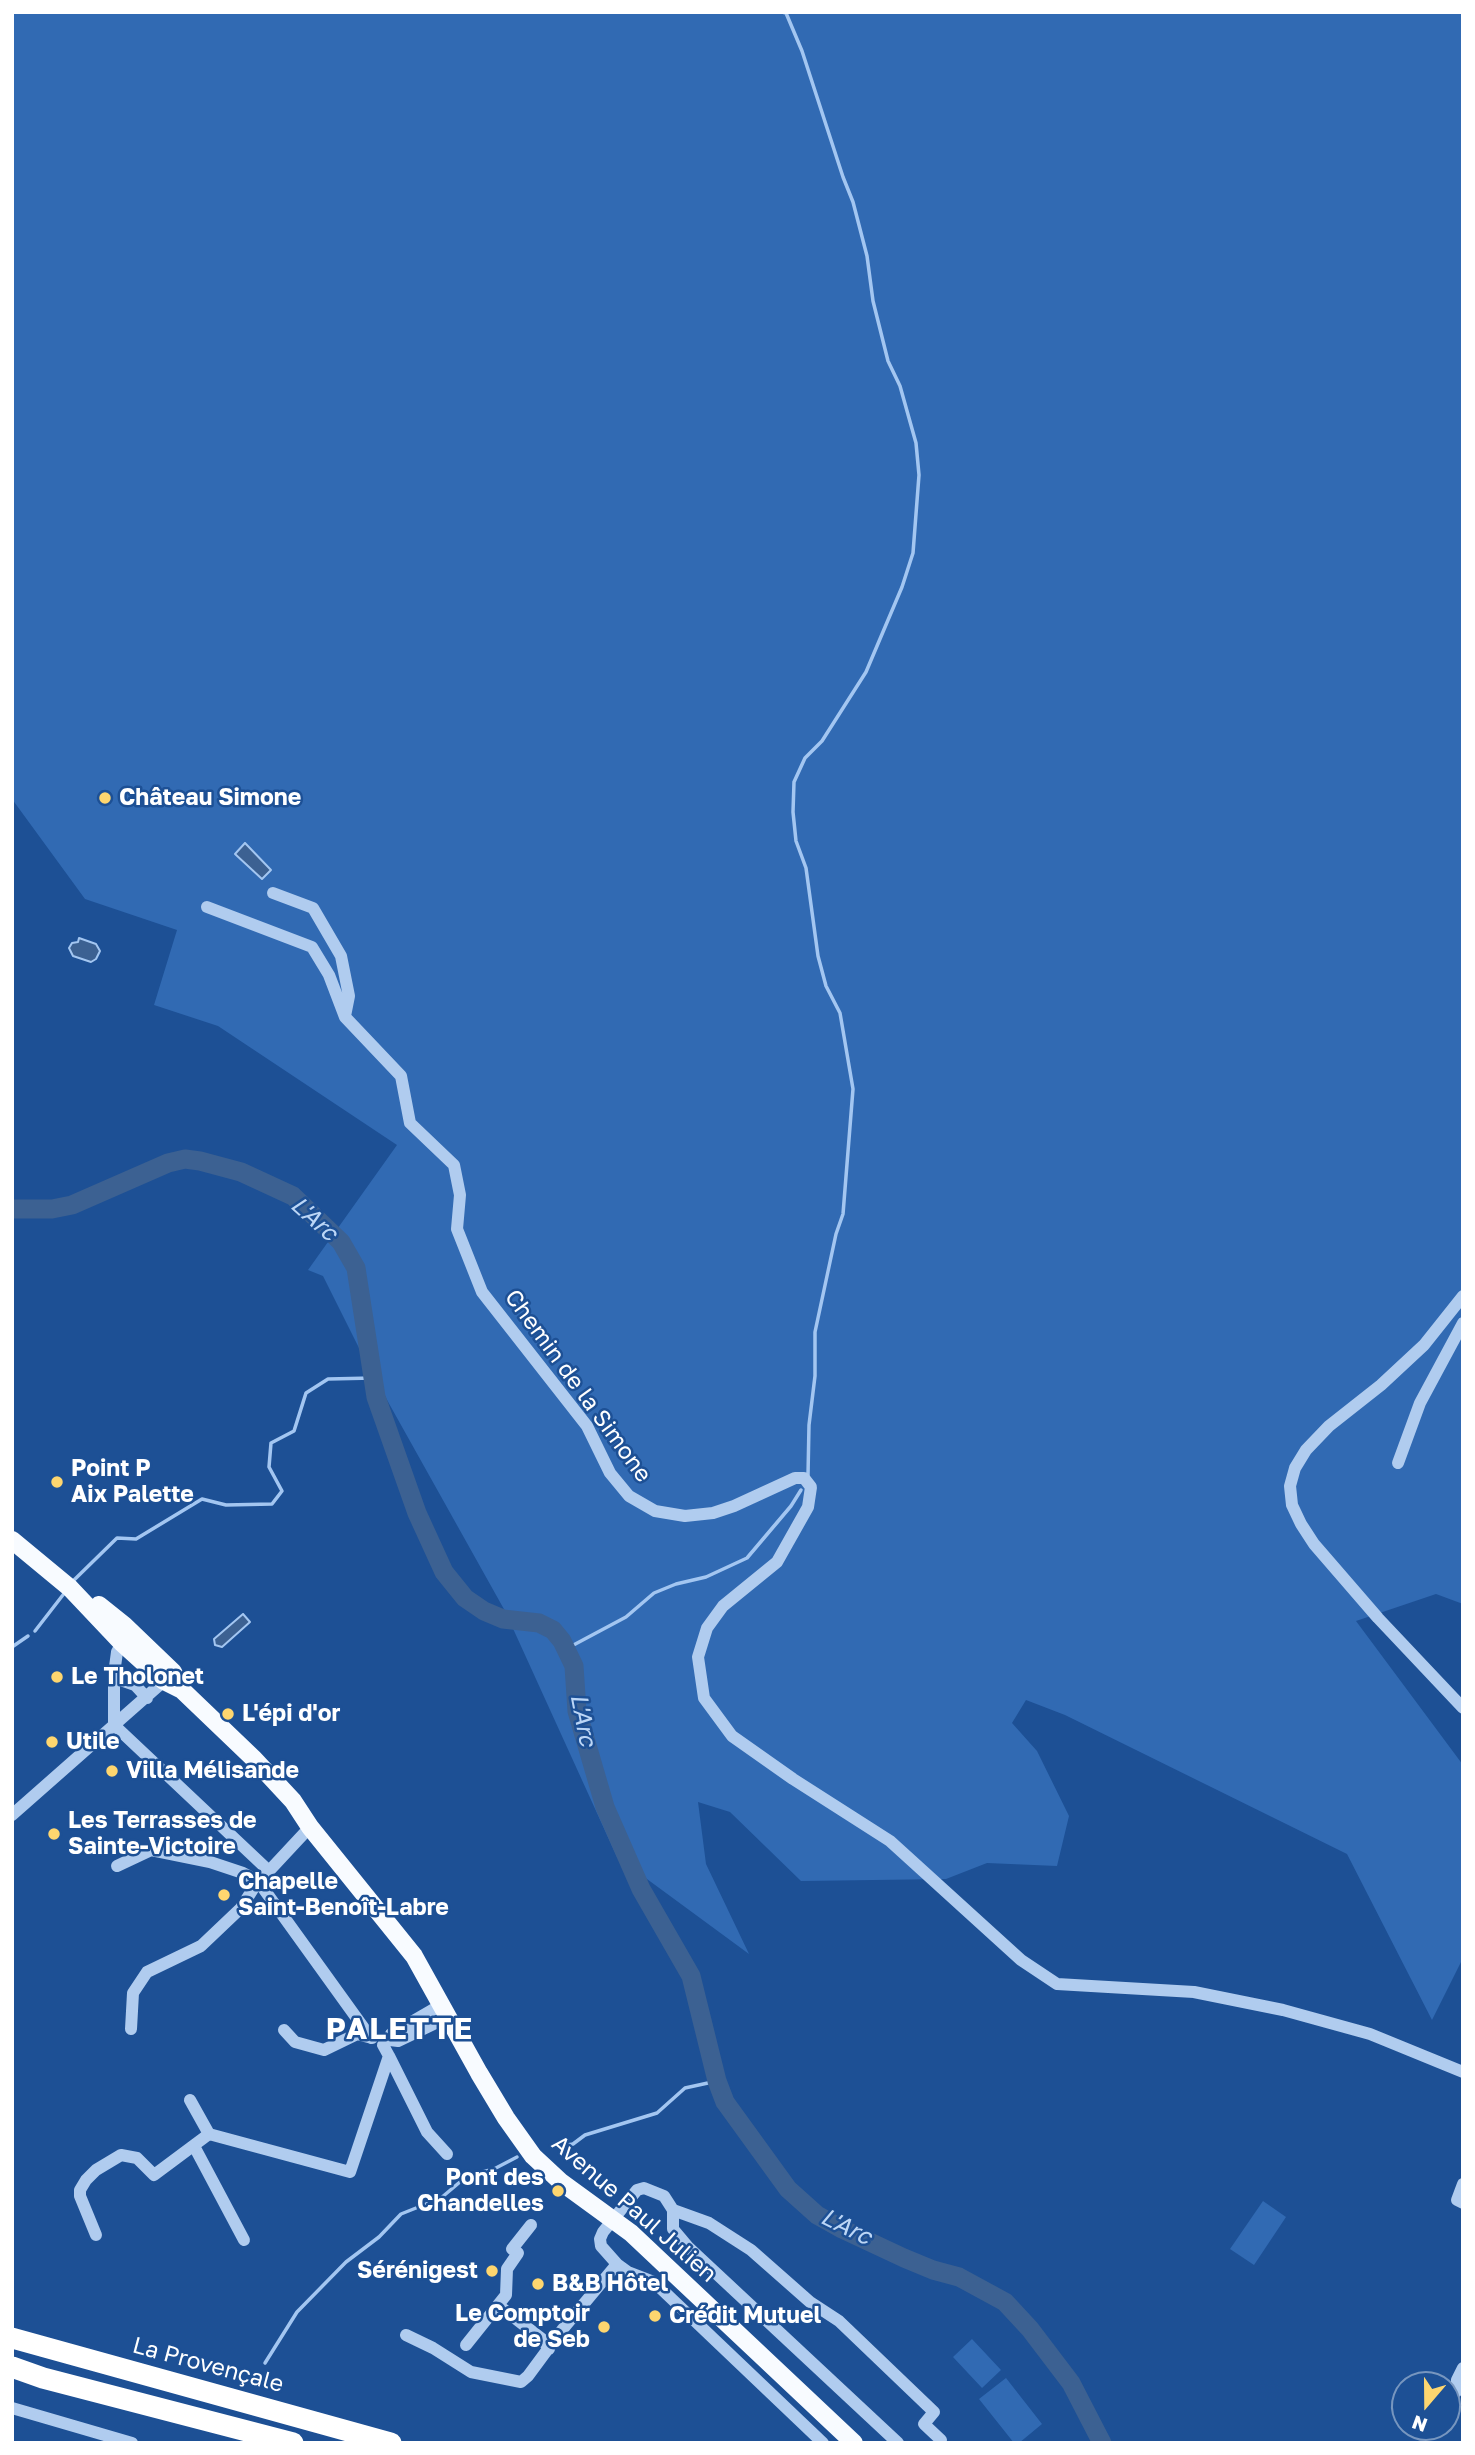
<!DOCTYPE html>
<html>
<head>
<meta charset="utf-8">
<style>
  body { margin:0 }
  #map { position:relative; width:1475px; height:2455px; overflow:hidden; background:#1d5095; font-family:"Golos Text",sans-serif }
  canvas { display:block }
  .frame { position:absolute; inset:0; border:14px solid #fff; pointer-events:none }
  .north { position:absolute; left:1391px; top:2371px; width:70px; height:70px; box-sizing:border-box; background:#1d5095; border:2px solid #7796bf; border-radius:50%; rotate:200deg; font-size:19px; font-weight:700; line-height:28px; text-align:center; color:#fff }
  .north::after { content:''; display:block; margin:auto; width:24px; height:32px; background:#fed66f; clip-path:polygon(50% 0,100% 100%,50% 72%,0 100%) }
</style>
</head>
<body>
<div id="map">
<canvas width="1475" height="2455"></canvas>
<div class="frame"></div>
<div class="north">N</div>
</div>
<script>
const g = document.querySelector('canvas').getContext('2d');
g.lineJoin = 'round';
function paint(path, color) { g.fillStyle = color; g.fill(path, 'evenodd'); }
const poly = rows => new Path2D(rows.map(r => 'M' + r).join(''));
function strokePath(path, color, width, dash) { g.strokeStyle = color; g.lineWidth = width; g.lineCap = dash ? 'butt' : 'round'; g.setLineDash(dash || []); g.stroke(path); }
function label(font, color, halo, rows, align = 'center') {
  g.font = font + ' "Golos Text",sans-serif'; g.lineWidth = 5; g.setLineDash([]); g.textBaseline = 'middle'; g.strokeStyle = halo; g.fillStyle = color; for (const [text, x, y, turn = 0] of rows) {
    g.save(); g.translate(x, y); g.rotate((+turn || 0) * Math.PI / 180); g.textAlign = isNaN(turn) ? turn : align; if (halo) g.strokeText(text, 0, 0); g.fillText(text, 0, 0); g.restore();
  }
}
const green = poly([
  [12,12,1463,12,1463,1604,1436,1594,1356,1621,1463,1765,1463,1958,1432,2020,1347,1854,1065,1715,1026,1700,1012,1723,1037,1751,1069,1816,1057,1866,987,1863,946,1879,801,1881,730,1812,698,1802,706,1864,749,1954,617,1857,505,1611,368,1366,323,1276,308,1270,397,1145,218,1026,154,1005,177,930,85,899,12,799],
  [1263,2201,1286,2217,1254,2265,1230,2249],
  [972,2339,1001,2370,982,2388,953,2357],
  [1006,2378,1042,2424,1019,2443,1014,2443,979,2399]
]);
const water = poly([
  [245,843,271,870,262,879,235,854,245,843],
  [79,938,96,944,100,951,96,959,91,962,73,956,69,948,72,943,78,942,79,938],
  [243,1614,250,1622,222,1647,215,1645,214,1639,243,1614]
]);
const stream = poly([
  [782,12,786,13,802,51,843,177,853,202,867,256,873,301,888,361,900,386,916,443,919,475,913,553,902,587,866,672,822,741,805,758,794,782,793,812,796,841,806,868,818,956,826,986,840,1013,853,1089,843,1214,836,1234,815,1332,815,1376,809,1425,808,1475],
  [72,1582,117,1538,136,1539,202,1499,226,1505,272,1504,282,1491,269,1467,271,1443,294,1431,306,1393,328,1379,373,1378],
  [35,1631,66,1591],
  [12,1647,28,1636],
  [566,1649,626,1617,654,1593,676,1584,706,1577,747,1558,791,1506,801,1490],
  [561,2146,573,2144,585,2135,657,2113,685,2088,717,2081],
  [265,2363,297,2312,346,2262,379,2237,401,2214,441,2198,467,2176,494,2169,517,2157]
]);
const river = poly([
  [12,1209,52,1209,72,1205,168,1163,185,1159,200,1161,241,1172,293,1196,341,1242,356,1268,376,1397,417,1513,444,1572,465,1598,484,1611,503,1619,539,1623,553,1630,562,1641,574,1666,577,1711,605,1807,641,1889,691,1976,717,2081,725,2102,788,2189,817,2215,842,2229,904,2258,933,2270,959,2277,1005,2302,1030,2329,1071,2383,1102,2443]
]);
const minor = poly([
  [273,893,313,908,341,956,349,996,345,1016],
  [207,907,312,947,329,975,345,1017,401,1076,410,1123,454,1165,460,1195,457,1229,482,1292,587,1426,610,1473,629,1496,655,1511,685,1516,713,1513,734,1506,795,1478,804,1478,811,1487,808,1507,777,1562,723,1606,707,1628,698,1657,704,1698,732,1736,793,1779,890,1841,1021,1960,1057,1984,1194,1992,1283,2010,1370,2034,1463,2072],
  [1463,1296,1424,1345,1381,1385,1329,1426,1306,1450,1295,1468,1290,1486,1292,1505,1301,1524,1314,1544,1378,1618,1463,1708],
  [1398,1463,1420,1403,1463,1323],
  [129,1642,122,1643,117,1652,114,1674,114,1725,269,1871,310,1827],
  [115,1678,135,1685,147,1698],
  [12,1815,164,1681],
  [117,1866,151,1850,210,1862,243,1873,258,1881,241,1908,201,1946,147,1972,133,1993,131,2029],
  [262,1877,258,1881,371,2038],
  [441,2005,391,2034,390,2040,398,2041,448,2017],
  [284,2030,295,2042,324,2050,357,2034,372,2038],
  [389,2056,427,2132,447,2154],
  [190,2100,209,2134],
  [194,2146,244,2240],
  [1463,2184,1457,2200,1463,2203],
  [673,2210,664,2196,644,2188,637,2190,603,2232,600,2239,601,2246,617,2264,628,2272,654,2282,823,2443],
  [673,2210,709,2223,751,2250,810,2302,839,2321,934,2412,924,2424,941,2440],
  [673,2210,673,2229,689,2248,898,2443],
  [96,2235,80,2196,80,2190,86,2180,96,2170,121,2155,137,2158,154,2175,209,2134,350,2172,389,2056,383,2045],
  [498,2305,506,2295,507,2269,518,2253,512,2249,531,2225],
  [406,2335,433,2348,471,2372,521,2382,528,2376,562,2330,617,2264],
  [466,2345,498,2305,542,2339,549,2349],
  [1456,2392,1457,2380,1463,2368],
  [12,2408,132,2443]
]);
const major = poly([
  [12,1540,70,1588,122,1643,164,1681,182,1690,253,1758,293,1801,310,1827,414,1956,479,2073,506,2118,533,2156,561,2182,631,2233,854,2443],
  [99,1605,124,1625,173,1672,182,1690]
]);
const highway = poly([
  [12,2338,391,2443],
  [12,2367,43,2378,293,2443]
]);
const markers = [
  [105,798,7,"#fed66f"],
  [57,1482,7,"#fed66f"],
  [57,1677,7,"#fed66f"],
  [228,1714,7,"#fed66f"],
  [52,1742,7,"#fed66f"],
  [112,1771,7,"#fed66f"],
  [54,1834,7,"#fed66f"],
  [224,1895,7,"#fed66f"],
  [558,2191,7,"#fed66f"],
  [492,2271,7,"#fed66f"],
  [538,2284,7,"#fed66f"],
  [655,2316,7,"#fed66f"],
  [604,2327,7,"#fed66f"]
];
const poiNames = [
  ["Château Simone",119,798],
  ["Point P",71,1469],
  ["Aix Palette",71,1495],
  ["Le Tholonet",71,1677],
  ["L'épi d'or",242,1714],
  ["Utile",66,1742],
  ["Villa Mélisande",126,1771],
  ["Les Terrasses de",68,1821],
  ["Sainte-Victoire",68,1847],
  ["Chapelle",238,1882],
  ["Saint-Benoît-Labre",238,1908],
  ["Pont des",544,2178,"right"],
  ["Chandelles",544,2204,"right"],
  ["Sérénigest",478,2271,"right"],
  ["B&B Hôtel",552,2284],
  ["Le Comptoir",590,2314,"right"],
  ["de Seb",590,2340,"right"],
  ["Crédit Mutuel",669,2316]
];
const streetNames = [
  ["Chemin de la Simone",578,1386,54],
  ["Avenue Paul Julien",634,2209,41],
  ["La Provençale",208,2365,15]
];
const waterNames = [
  ["L'Arc",314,1219,42],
  ["L'Arc",583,1720,79],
  ["L'Arc",846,2227,26]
];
const districtNames = [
  ["PALETTE",400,2029]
];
paint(green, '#316ab3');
paint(water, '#3c6192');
strokePath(water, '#a3c6f1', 2);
strokePath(stream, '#a3c6f1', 3.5);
strokePath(river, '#3c6192', 19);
strokePath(minor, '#b0ccef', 12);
strokePath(major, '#f8fbff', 18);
strokePath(highway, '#fff', 21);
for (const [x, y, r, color] of markers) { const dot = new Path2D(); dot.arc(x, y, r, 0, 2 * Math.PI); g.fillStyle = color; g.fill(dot); strokePath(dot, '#1d5095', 2.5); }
label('bold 23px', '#fff', '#1d5095', poiNames, 'left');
label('23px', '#fff', '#1d5095', streetNames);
label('italic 24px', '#bcd6f6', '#1d5095', waterNames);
g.letterSpacing = '2px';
label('bold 30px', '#fff', '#1d5095', districtNames);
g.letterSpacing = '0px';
</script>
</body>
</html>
